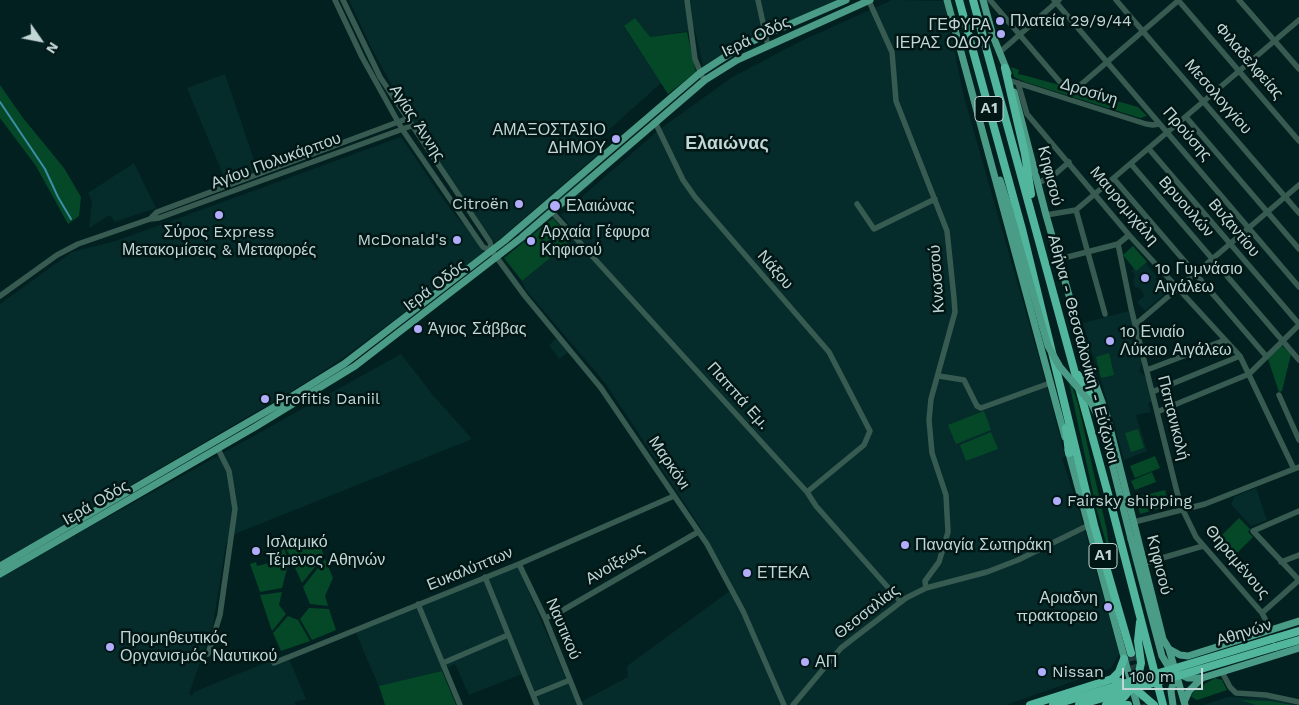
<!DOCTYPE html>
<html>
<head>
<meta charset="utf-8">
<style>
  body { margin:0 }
  #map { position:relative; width:1299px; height:705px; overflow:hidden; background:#032020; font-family:"Work Sans",sans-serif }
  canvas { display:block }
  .north { position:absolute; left:15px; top:15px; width:50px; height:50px; -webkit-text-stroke:4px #001716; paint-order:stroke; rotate:123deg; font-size:14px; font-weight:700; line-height:20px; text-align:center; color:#c2d6d5 }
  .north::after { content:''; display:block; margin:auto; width:18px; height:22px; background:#c2d6d5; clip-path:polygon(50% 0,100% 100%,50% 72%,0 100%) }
  .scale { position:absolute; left:1122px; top:668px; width:81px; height:22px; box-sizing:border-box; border:2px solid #c2d6d5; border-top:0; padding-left:6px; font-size:15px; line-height:18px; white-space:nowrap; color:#c2d6d5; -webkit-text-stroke:4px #001716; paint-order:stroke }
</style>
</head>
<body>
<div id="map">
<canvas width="1299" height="705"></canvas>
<div class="north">N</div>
<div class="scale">100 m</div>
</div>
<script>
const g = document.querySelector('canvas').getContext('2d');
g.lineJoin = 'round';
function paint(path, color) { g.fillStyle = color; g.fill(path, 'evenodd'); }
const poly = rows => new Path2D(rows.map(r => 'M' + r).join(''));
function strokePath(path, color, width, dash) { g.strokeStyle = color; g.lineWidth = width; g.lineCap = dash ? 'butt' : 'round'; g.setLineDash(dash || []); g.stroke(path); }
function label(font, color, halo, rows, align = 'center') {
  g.font = font + ' "Work Sans",sans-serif'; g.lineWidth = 5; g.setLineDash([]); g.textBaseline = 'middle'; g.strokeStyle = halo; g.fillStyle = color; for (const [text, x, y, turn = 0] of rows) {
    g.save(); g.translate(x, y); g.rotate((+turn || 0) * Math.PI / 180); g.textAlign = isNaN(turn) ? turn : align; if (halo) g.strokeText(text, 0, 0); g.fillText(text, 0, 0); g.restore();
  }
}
const built = poly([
  [349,0,838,0,770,29,703,66,695,30,650,37,635,19,624,27,661,83,592,145,598,154,495,243,419,135,372,49],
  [892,0,944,1,964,97,1046,383,1065,457,1062,458,1081,517,1119,654,1111,668,1006,705,535,705,522,674,469,695,455,664,442,671,379,687,356,633,518,567,577,704,628,677,627,666,734,588,701,528,606,384,526,290,522,281,578,235,561,215,660,129,731,78,797,43],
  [225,74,258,172,227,184,187,88],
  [401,137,446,203,485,252,343,358,310,380,0,562,0,304,72,252,116,241],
  [134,163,156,208,115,222,110,215,89,228,92,201,88,193],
  [585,172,594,182,524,241,516,230],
  [1133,246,1157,277,1155,279,1158,283,1163,279,1171,288,1145,311,1137,302,1144,296,1141,289,1135,287,1133,282,1135,275,1131,271,1134,268,1123,255],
  [1129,311,1134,329,1130,330,1134,347,1135,351,1139,350,1142,362,1139,371,1146,377,1153,401,1148,403,1151,412,1136,415,1147,451,1124,460,1113,419,1083,323],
  [557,338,569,352,559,359,549,345],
  [401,354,432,394,472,439,237,533,226,543,213,625,189,694,192,696,194,692,287,654,306,699,295,702,295,705,0,705,0,577],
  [1256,488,1267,520,1251,526,1231,504,1234,497],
  [1228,697,1271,698,1298,705,1204,705]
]);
const green = poly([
  [635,18,650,37,687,32,696,72,668,94,624,26],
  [1011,67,1019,70,1018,74,1027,76,1138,107,1147,116,1140,118,1025,82,1014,77],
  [0,85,23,118,64,168,81,197,79,216,68,224,36,166,0,118],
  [553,218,572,240,522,281,504,258],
  [1133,246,1147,262,1136,271,1123,255],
  [1281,345,1291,354,1282,391,1279,392,1268,359],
  [1109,353,1114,375,1101,378,1096,357],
  [1065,364,1078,404,1107,531,1109,546,1107,546,1096,507],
  [984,411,991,430,956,444,948,425],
  [1138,429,1144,448,1131,452,1125,433],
  [991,432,998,449,966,461,960,445],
  [1155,456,1160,468,1135,478,1130,466],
  [1152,472,1156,482,1135,490,1131,481],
  [1165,490,1169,506,1140,514,1136,497],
  [1239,518,1250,529,1248,532,1253,537,1232,558,1216,541],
  [317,536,324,556,302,583,286,548],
  [284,549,289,561,282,588,260,592,250,564,256,562,257,566,269,563,271,555],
  [325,559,333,578,325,596,328,606,310,604,303,587],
  [282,592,279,605,286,614,272,631,260,595],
  [309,608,329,609,336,630,312,640,300,619],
  [288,616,298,620,310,641,281,651,273,633],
  [442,671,456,705,385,705,379,686],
  [1215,678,1222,680,1227,690,1197,700,1193,698,1191,696,1196,689],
  [1240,700,1270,701,1292,705,1256,705]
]);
const stream = poly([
  [0,102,45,169,58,197,71,219]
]);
const highwayTunnel = poly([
  [1131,653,1138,680],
  [1141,692,1145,705]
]);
const minor = poly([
  [335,0,362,57,402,129,483,247,492,251],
  [343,0,380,77,490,242,492,251,525,296,601,388,707,544,743,611,784,705],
  [687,0,695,59,702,76],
  [758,0,768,46],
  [990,0,1060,82,1077,88,1179,0],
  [1054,0,1299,287],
  [1116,0,1299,213],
  [1178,0,1299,141],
  [1239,0,1299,69],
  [869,1,892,52,896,101,947,231,954,298,955,312,931,399,929,420,932,453,946,495,948,532,939,562,925,581,926,588],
  [1000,52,1059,0],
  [1011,81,1146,124,1153,125,1159,124],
  [1018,83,1027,114,1129,235,1240,356,1294,469],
  [1186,117,1299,249],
  [655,122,683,180,695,197,829,352,870,431,864,445,807,492],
  [1149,149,1299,324],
  [1131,164,1299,360],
  [1114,179,1266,356],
  [1038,183,1053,176,1069,162],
  [857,204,874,229,876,228,935,199],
  [1076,210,1105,314],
  [552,212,807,492,816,506,900,601],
  [1046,215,1076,210,1299,20],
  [150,219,157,212,406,119],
  [1118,244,1131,308,1180,504,1196,537,1262,613,1271,630],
  [1060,259,1118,244,1129,235],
  [0,296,57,255,78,244,150,219,159,218,411,126],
  [1136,324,1299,185],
  [1147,370,1225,340],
  [939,376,964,380,977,406,981,408,1050,383],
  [1152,392,1240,356],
  [1279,395,1299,440],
  [1157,412,1249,374,1299,325],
  [1299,511,1253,531,1299,580],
  [1134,522,1205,504,1299,467],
  [1281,562,1299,555],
  [1145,563,1203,546],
  [519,564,545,618,580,705],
  [485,577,537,705],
  [418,604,460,705],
  [1262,613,1299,580],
  [545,618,558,613,698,532],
  [208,654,220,615,235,509,229,471,218,449],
  [274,663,519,564,674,496],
  [443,663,508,635],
  [1222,672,1230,687,1236,693,1266,695,1299,702],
  [533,695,570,680],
  [793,705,841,648,906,598,926,588,987,572,1018,560,1089,525]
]);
const major = poly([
  [947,0,1065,437],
  [983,0,993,36,1008,73],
  [1014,92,1046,215,1091,372,1107,416,1163,639,1169,649,1185,705],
  [1000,180,1008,205],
  [1068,450,1137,705],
  [1131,539,1162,656,1168,666,1177,673,1188,678,1202,678,1299,648],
  [0,566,281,403,344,364,504,241,700,73,734,51,765,35,846,0],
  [0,574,255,427,355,366,521,238,705,80,737,60,870,0],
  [1169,649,1180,655,1188,656,1299,621],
  [1185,700,1189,691,1202,678],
  [1173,705,1171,691,1176,675]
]);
const highway = poly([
  [959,0,1022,229,1094,525,1131,653],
  [973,0,1113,512,1163,705],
  [1005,68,1025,154,1031,194],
  [1078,375,1109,426],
  [1066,428,1069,453],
  [1272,639,1299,631],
  [1275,647,1299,640],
  [1112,679,1133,687,1154,705],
  [1113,704,1128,705],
  [1030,705,1112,679,1119,672,1124,659],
  [1106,705,1124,697,1137,681,1141,663,1138,641,1140,622]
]);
const majorBridge = poly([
  [1008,205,1048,346,1060,367,1091,403,1102,424,1131,539]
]);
const highwayBridge = poly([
  [1053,705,1272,639],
  [1079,705,1275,647]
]);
const markers = [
  [1000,21,5,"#b1adfa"],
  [1001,34,5,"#b1adfa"],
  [616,139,5,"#b1adfa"],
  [519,204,5,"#b1adfa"],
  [555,206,6,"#b1adfa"],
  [219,215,5,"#b1adfa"],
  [457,240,5,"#b1adfa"],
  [531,241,5,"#b1adfa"],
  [1145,278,5,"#b1adfa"],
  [418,329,5,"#b1adfa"],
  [1110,341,5,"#b1adfa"],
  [265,399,5,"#b1adfa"],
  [1057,501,5,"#b1adfa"],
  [905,545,5,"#b1adfa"],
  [256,551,5,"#b1adfa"],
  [747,573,5,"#b1adfa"],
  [1108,607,5,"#b1adfa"],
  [110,647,5,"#b1adfa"],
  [805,662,5,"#b1adfa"],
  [1042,672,5,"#b1adfa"]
];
const shields = [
  [989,109,28],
  [1103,556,28]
];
const shieldNames = [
  ["Α1",989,109],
  ["Α1",1103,556]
];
const poiNames = [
  ["Πλατεία 29/9/44",1010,21],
  ["ΓΕΦΥΡΑ",991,25,"right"],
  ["ΙΕΡΑΣ ΟΔΟΥ",991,43,"right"],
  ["ΑΜΑΞΟΣΤΑΣΙΟ",606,130,"right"],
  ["ΔΗΜΟΥ",606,148,"right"],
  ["Citroën",509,204,"right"],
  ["Ελαιώνας",566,206],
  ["Σύρος Express",219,232,"center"],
  ["Μετακομίσεις & Μεταφορές",219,250,"center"],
  ["Αρχαία Γέφυρα",541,232],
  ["Κηφισού",541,250],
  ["McDonald's",447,240,"right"],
  ["1ο Γυμνάσιο",1155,269],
  ["Αιγάλεω",1155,287],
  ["Άγιος Σάββας",428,329],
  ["1ο Ενιαίο",1120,332],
  ["Λύκειο Αιγάλεω",1120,350],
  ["Profitis Daniil",275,399],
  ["Fairsky shipping",1067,501],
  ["Ισλαμικό",266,542],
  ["Τέμενος Αθηνών",266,560],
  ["Παναγία Σωτηράκη",915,545],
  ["ΕΤΕΚΑ",757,573],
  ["Αριαδνη",1098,598,"right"],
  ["πρακτορειο",1098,616,"right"],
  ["Προμηθευτικός",120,638],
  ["Οργανισμός Ναυτικού",120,656],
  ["ΑΠ",815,662],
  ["Nissan",1052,672]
];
const streetNames = [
  ["Ιερά Οδός",756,37,-26],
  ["Φιλαδελφείας",1249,61,49],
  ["Δροσίνη",1089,92,17],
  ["Μεσολογγίου",1218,97,49],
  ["Αγίας Άννης",417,123,57],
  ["Προύσης",1187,134,49],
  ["Αγίου Πολυκάρπου",276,161,-20],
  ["Κηφισού",1050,176,76],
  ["Μαυρομιχάλη",1124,206,50],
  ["Βρυουλών",1186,207,49],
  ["Βυζαντίου",1234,228,50],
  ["Νάξου",775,270,49],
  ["Κνωσσού",937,279,-94],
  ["Ιερά Οδός",435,286,-37],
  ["Αθήνα - Θεσσαλονίκη - Εύζωνοι",1083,349,75],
  ["Παππά Εμ.",738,396,48],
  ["Παπανικολή",1173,418,76],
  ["Μαρκόνι",669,463,56],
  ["Ιερά Οδός",96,503,-30],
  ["Θηραμένους",1237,562,50],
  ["Ανοίξεως",615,564,-31],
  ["Κηφισού",1159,565,76],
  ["Ευκαλύπτων",470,569,-22],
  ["Θεσσαλίας",867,612,-38],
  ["Ναυτικού",563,629,67],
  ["Αθηνών",1244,633,-17]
];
const neighbourhoodNames = [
  ["Ελαιώνας",727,144]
];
paint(built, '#052c2b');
paint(green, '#044827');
strokePath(stream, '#3c8fa9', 2);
strokePath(highwayTunnel, '#203b3b', 8, [8, 4]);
strokePath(minor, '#375b51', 5.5);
strokePath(major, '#4b9c87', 7);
strokePath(highway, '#51b69c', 8);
strokePath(majorBridge, '#4b9c87', 7);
strokePath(highwayBridge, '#51b69c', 8);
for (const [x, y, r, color] of markers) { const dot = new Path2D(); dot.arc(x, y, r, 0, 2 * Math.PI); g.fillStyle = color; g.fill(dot); strokePath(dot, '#001716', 2); }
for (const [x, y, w] of shields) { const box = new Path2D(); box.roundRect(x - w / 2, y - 12.5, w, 25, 4); g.fillStyle = '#001716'; g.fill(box); strokePath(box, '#c2d6d5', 1); }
label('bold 15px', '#c2d6d5', null, shieldNames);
label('16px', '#c2d6d5', '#001716', poiNames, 'left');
label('16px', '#c2d6d5', '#001716', streetNames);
label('bold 18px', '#c2d6d5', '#001716', neighbourhoodNames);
</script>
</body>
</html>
